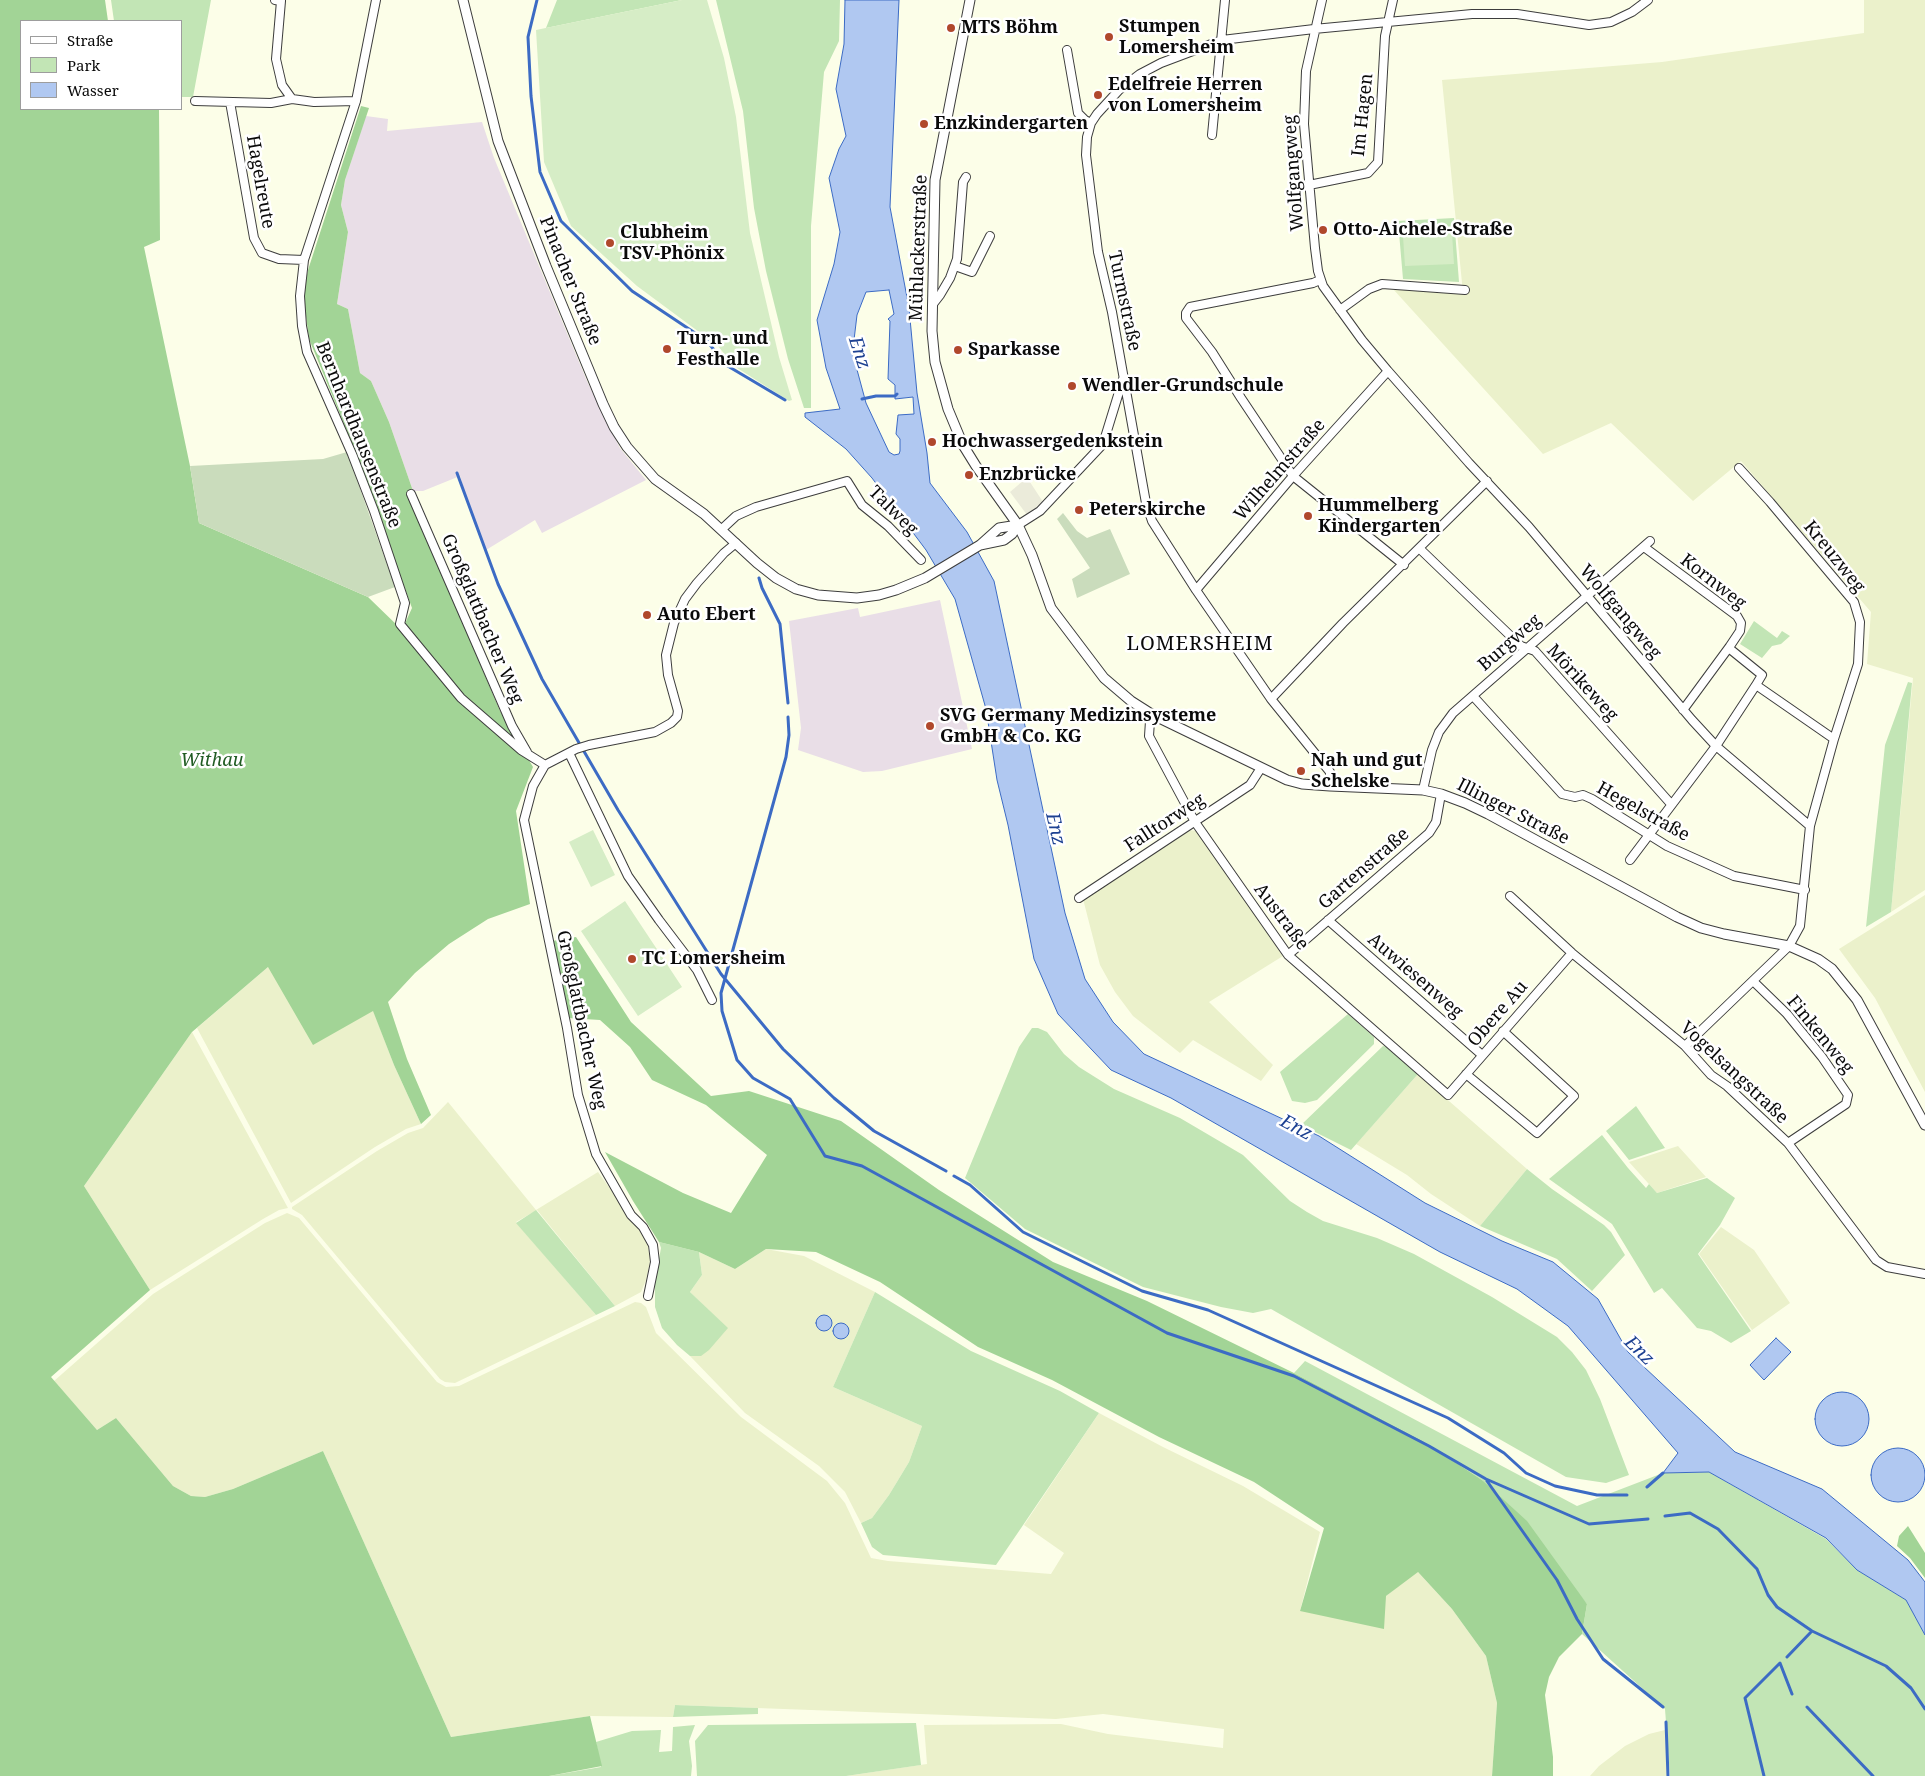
<!DOCTYPE html>
<html>
<head>
<meta charset="utf-8">
<style>
  body { margin:0 }
  #map { position:relative; width:1925px; height:1776px; overflow:hidden; background:#fcfee8; font-family:"Noto Serif",serif }
  canvas { display:block }
  .legend { position:absolute; left:20px; top:20px; width:162px; height:90px; box-sizing:border-box; background:#fff; border:1px solid #9d9d9d; margin:0; padding:6px 9px; list-style:none; font-size:15px; color:#0a0a0a }
  .legend li { display:flex; align-items:center; gap:10px; height:25px }
  .legend b { width:25px; border:1px solid #9d9d9d }
</style>
</head>
<body>
<div id="map">
<canvas width="1925" height="1776"></canvas>
<ul class="legend">
<li><b style="height:6px;background:#fff"></b>Straße</li>
<li><b style="height:14px;background:#c2e5b5"></b>Park</li>
<li><b style="height:14px;background:#b0c8f1"></b>Wasser</li>
</ul>
</div>
<script>
const g = document.querySelector('canvas').getContext('2d');
g.lineJoin = 'round';
function paint(path, color) { g.fillStyle = color; g.fill(path, 'evenodd'); }
const poly = rows => new Path2D(rows.map(r => 'M' + r).join(''));
function strokePath(path, color, width, dash) { g.strokeStyle = color; g.lineWidth = width; g.lineCap = dash ? 'butt' : 'round'; g.setLineDash(dash || []); g.stroke(path); }
function label(font, color, halo, rows, align = 'center') {
  g.font = font + ' "Noto Serif",serif'; g.lineWidth = 5; g.setLineDash([]); g.textBaseline = 'middle'; g.strokeStyle = halo; g.fillStyle = color; for (const [text, x, y, turn = 0] of rows) {
    g.save(); g.translate(x, y); g.rotate((+turn || 0) * Math.PI / 180); g.textAlign = isNaN(turn) ? turn : align; if (halo) g.strokeText(text, 0, 0); g.fillText(text, 0, 0); g.restore();
  }
}
const industrial = poly([
  [366,116,388,119,387,131,482,122,494,158,587,381,620,448,646,480,542,533,535,520,486,550,474,523,460,476,423,491,413,491,389,422,371,381,360,373,348,309,337,304,348,232,341,205,345,180],
  [940,600,972,749,882,771,863,772,798,750,801,728,789,621,858,608,860,617]
]);
const farmland = poly([
  [1864,0,1925,0,1925,890,1891,912,1913,678,1867,664,1871,612,1741,461,1693,501,1611,423,1543,454,1393,289,1463,293,1442,80,1662,62,1864,33],
  [1188,830,1198,831,1283,956,1209,1002,1273,1065,1261,1081,1193,1040,1180,1053,1133,1016,1115,992,1100,965,1083,899],
  [1925,895,1925,1092,1875,998,1839,949],
  [268,967,373,1010,394,1065,421,1124,406,1129,375,1147,291,1203,197,1028],
  [192,1032,288,1208,279,1210,263,1219,150,1290,84,1186],
  [1418,1074,1527,1169,1480,1226,1431,1194,1407,1175,1356,1144],
  [448,1102,536,1210,598,1172,647,1240,650,1261,646,1280,641,1292,615,1306,537,1210,516,1222,596,1315,455,1383,445,1382,440,1379,302,1215,292,1209,292,1207,377,1151,408,1133,423,1128],
  [1678,1146,1706,1177,1657,1193,1629,1162],
  [287,1213,299,1218,437,1382,446,1387,459,1386,635,1302,641,1303,646,1307,656,1333,741,1417,827,1481,845,1503,871,1558,888,1561,1051,1574,1064,1553,1024,1525,1099,1413,1163,1447,1243,1486,1320,1532,1300,1611,1386,1596,1417,1571,1452,1609,1486,1656,1497,1703,1492,1776,846,1776,927,1764,924,1725,1061,1724,1108,1734,1223,1748,1224,1729,1103,1714,1056,1719,675,1705,673,1717,590,1716,451,1737,323,1451,233,1489,205,1497,191,1496,173,1486,116,1418,97,1430,54,1381,153,1294,265,1223],
  [1721,1227,1754,1250,1790,1303,1752,1330,1699,1254],
  [766,1249,804,1256,875,1292,833,1387,922,1426,909,1462,889,1495,872,1518,861,1523,845,1492,819,1466,745,1413,690,1356,700,1356,727,1328,690,1292,702,1275,699,1252,735,1269],
  [1665,1730,1669,1776,1590,1776,1599,1766,1625,1746,1649,1734]
]);
const green = poly([
  [111,0,211,0,193,97,181,97,181,21,114,21],
  [557,0,682,0,546,28],
  [716,0,840,0,839,41,824,72,811,226,811,408,804,408,788,359,766,271,754,208,743,111],
  [1454,218,1459,282,1403,279,1398,221],
  [1754,621,1777,638,1782,631,1790,636,1781,644,1772,646,1762,658,1740,644],
  [1908,682,1912,683,1891,912,1866,927,1885,745],
  [1348,1014,1374,1037,1374,1044,1317,1100,1305,1103,1292,1101,1280,1072],
  [1032,1028,1038,1028,1047,1032,1064,1054,1079,1067,1114,1089,1180,1118,1243,1155,1290,1201,1307,1212,1323,1221,1377,1238,1414,1254,1492,1297,1557,1337,1572,1352,1586,1370,1600,1399,1629,1475,1606,1483,1566,1477,1271,1309,1253,1313,1221,1307,1143,1287,1025,1229,965,1178,1019,1047],
  [1383,1046,1387,1047,1418,1074,1351,1150,1301,1125],
  [1636,1106,1665,1148,1629,1160,1606,1131],
  [1602,1135,1628,1168,1646,1188,1649,1184,1657,1193,1707,1178,1735,1198,1720,1225,1698,1254,1751,1331,1731,1343,1711,1331,1697,1328,1662,1288,1654,1293,1612,1224,1549,1179],
  [1527,1169,1552,1189,1604,1225,1611,1232,1625,1255,1592,1291,1557,1259,1480,1226],
  [536,1210,615,1306,596,1315,516,1223],
  [659,1242,699,1252,702,1275,690,1292,728,1328,709,1350,701,1356,690,1356,677,1345,662,1328,655,1307,655,1281,661,1248],
  [875,1292,971,1351,1060,1391,1099,1413,996,1565,883,1555,872,1547,861,1523,872,1518,889,1495,909,1462,922,1426,833,1387],
  [1305,1361,1577,1506,1663,1473,1709,1472,1826,1539,1857,1570,1906,1600,1925,1635,1925,1776,1670,1776,1665,1709,1582,1634,1587,1604,1482,1480,1423,1441,1294,1373],
  [675,1705,758,1708,758,1714,673,1717],
  [916,1723,921,1765,846,1776,697,1776,695,1741,708,1725],
  [695,1725,689,1741,692,1766,691,1776,549,1776,601,1767,596,1742,632,1731,661,1730,659,1752,672,1751,673,1727]
]);
const forest = poly([
  [0,0,105,0,108,21,21,21,21,109,159,109,160,240,144,247,190,466,199,523,368,597,402,630,412,608,351,441,309,339,303,294,308,270,361,106,369,108,345,180,341,205,348,232,337,304,348,309,360,373,371,381,389,422,413,491,408,494,500,711,533,767,516,811,530,904,488,919,449,944,415,973,388,1002,407,1059,431,1115,421,1124,394,1065,373,1011,313,1045,268,967,192,1032,84,1186,150,1290,51,1377,97,1430,116,1418,173,1486,191,1496,205,1497,233,1489,323,1451,451,1737,590,1716,602,1766,549,1776,0,1776],
  [576,937,631,1022,711,1096,749,1091,841,1121,939,1190,1053,1262,1147,1301,1294,1373,1423,1441,1482,1480,1527,1521,1587,1604,1582,1634,1559,1657,1549,1677,1545,1695,1553,1757,1553,1776,1492,1776,1497,1703,1486,1656,1452,1609,1418,1572,1386,1596,1384,1629,1300,1611,1324,1528,1254,1482,1159,1437,1052,1380,978,1347,880,1282,816,1252,766,1249,735,1269,699,1252,659,1242,633,1201,605,1152,683,1193,731,1213,767,1155,706,1105,652,1080,630,1047,600,1020,568,1018,552,941],
  [1908,1526,1925,1553,1925,1578,1910,1558,1897,1546,1899,1536]
]);
const cemetery = poly([
  [347,452,395,587,368,597,199,523,190,466,323,459],
  [1063,513,1077,531,1087,538,1110,529,1130,574,1077,598,1072,579,1090,568,1057,519]
]);
const pitch = poly([
  [682,0,707,0,724,58,736,117,750,233,779,357,792,400,789,401,734,366,718,346,637,286,571,226,544,162,536,30],
  [1452,233,1454,264,1405,266,1403,236],
  [593,830,615,875,591,887,569,842],
  [625,901,682,987,638,1016,581,931]
]);
const plaza = poly([
  [1028,479,1045,505,1030,519,1010,492,1024,480]
]);
const water = poly([
  [845,0,899,0,890,207,909,308,917,393,927,453,930,483,967,532,994,581,1065,913,1085,979,1113,1022,1144,1054,1319,1136,1425,1203,1502,1241,1553,1262,1598,1299,1628,1352,1735,1452,1822,1489,1908,1560,1925,1582,1925,1635,1906,1600,1857,1570,1826,1538,1709,1472,1663,1473,1678,1453,1568,1326,1517,1289,1440,1252,1171,1098,1111,1070,1058,1014,1034,959,1008,825,997,780,986,709,955,599,926,550,872,478,846,449,805,417,805,413,840,409,826,368,817,320,834,264,840,232,829,178,839,149,846,136,836,89,844,44,845,0],
  [889,290,894,314,888,319,890,321,888,379,895,385,895,399,913,397,914,414,898,415,896,434,900,439,900,451,899,454,894,455,889,452,866,403,856,366,854,340,857,315,866,292,889,290],
  '816 1323a8 8 0 1 1 16 0a8 8 0 1 1-16 0Z',
  '833 1331a8 8 0 1 1 16 0a8 8 0 1 1-16 0Z',
  [1776,1338,1791,1352,1764,1380,1750,1365,1776,1338],
  '1815 1419a27 27 0 1 1 54 0a27 27 0 1 1-54 0Z',
  '1871 1475a27 27 0 1 1 54 0a27 27 0 1 1-54 0Z'
]);
const stream = poly([
  [537,0,528,37,531,96,540,172,561,221,632,291,707,341,726,365,785,400],
  [862,399,876,396,895,396,897,394],
  [457,473,498,584,542,679,618,810,721,974,783,1049,834,1098,874,1131,946,1171],
  [759,578,762,588,780,624,788,703],
  [788,717,789,735,786,757,721,993,722,1011,737,1060,753,1078,790,1099,825,1156,862,1166,1167,1333,1294,1376,1429,1446,1486,1479,1589,1524,1648,1519],
  [954,1176,970,1185,1023,1232,1142,1291,1208,1310,1448,1418,1504,1453,1526,1473,1555,1486,1597,1495,1627,1495],
  [1487,1481,1557,1580,1577,1619,1603,1659,1663,1707],
  [1647,1487,1663,1473],
  [1665,1516,1690,1513,1718,1529,1757,1569,1768,1595,1777,1607,1812,1631,1886,1666,1911,1688,1925,1709],
  [1787,1657,1812,1631],
  [1807,1707,1873,1776],
  [1666,1722,1668,1776],
  [1764,1776,1745,1698,1780,1663,1792,1694]
]);
const minor = poly([
  [275,0,281,1,276,59,282,85,292,99],
  [376,0,356,101,304,260,300,296,302,326,307,352,352,454,374,511,405,603,400,624,461,698,521,750,545,765],
  [1322,0,1306,71,1304,124,1315,248,1318,271,1323,286,1362,340,1388,371,1469,463,1529,527,1692,720,1716,746,1810,826,1800,926,1789,946,1685,1046],
  [1067,50,1078,113,1085,120,1091,123],
  [195,101,271,103,292,99,314,102,356,101],
  [230,102,254,238,262,253,279,259,304,260],
  [1212,135,1225,0],
  [1309,185,1368,173,1378,162,1385,36,1393,0],
  [955,266,972,272,990,236],
  [1320,280,1313,283,1190,307,1186,313,1186,318,1212,352,1241,398,1293,476,1404,565],
  [933,304,940,295,950,278,957,259,963,182,966,177],
  [1340,310,1369,289,1382,284,1465,290],
  [1739,468,1770,502,1854,602,1860,622,1858,664,1834,739,1810,826],
  [411,494,512,726,527,752],
  [1018,525,1040,511,1103,444,1123,379],
  [722,529,736,516,756,507,847,481,862,505,888,526,921,560],
  [1644,547,1737,616,1741,623,1740,631,1730,646,1730,649,1762,675,1756,685,1834,739],
  [1420,549,1521,646,1535,651,1671,804],
  [1196,590,1293,476,1388,371],
  [1473,696,1562,794,1575,797,1583,795,1592,799,1667,846,1734,876,1805,890],
  [1271,699,1343,623,1487,481],
  [1683,710,1730,646],
  [1153,715,1150,721,1149,736,1195,822,1288,955,1448,1095,1572,953],
  [569,753,628,876,659,920,697,970,712,1000],
  [1330,786,1330,772,1271,699,1196,590,1152,521,1146,503,1112,312,1098,252,1086,155,1087,137,1091,123,1097,114,1119,90,1140,74,1161,63,1222,40,1314,29,1472,14,1517,14,1589,25,1611,22,1632,12,1648,0],
  [1423,790,1432,750,1439,732,1453,713,1650,541],
  [1630,860,1716,746,1756,685],
  [1510,896,1572,953,1685,1046,1711,1075,1727,1086,1788,1143,1876,1260,1887,1267,1925,1274],
  [1079,898,1250,785,1261,768],
  [1328,920,1482,1055],
  [1288,955,1429,833,1436,822,1441,794],
  [1753,981,1787,1014,1822,1057,1848,1095,1846,1104,1788,1143],
  [1466,1074,1537,1133,1574,1096,1503,1031],
  [648,1296,655,1262,653,1245,643,1227,631,1215,596,1154,578,1095,567,1028,524,820,533,786,545,765,576,749,589,745,655,732,671,723,677,717,678,711,668,675,666,655,674,623,685,599,697,583,724,553,736,543]
]);
const tertiary = poly([
  [463,0,498,141,546,266,603,404,614,427,627,447,655,479,704,514,757,563,776,578,796,589,818,595,857,598,879,595,896,590,925,578,980,545,999,528,1018,525],
  [970,0,935,180,932,331,935,362,948,409,963,445,976,466,1018,525,1032,555,1051,608,1104,678,1131,701,1153,715,1287,780,1302,784,1330,786,1423,790,1441,794,1465,803,1488,814,1677,917,1701,928,1724,934,1789,946,1818,959,1832,969,1857,1000,1925,1125],
  [980,545,1004,540,1012,534,1018,525]
]);
const markers = [
  [951,28,5,"#b0482c"],
  [1109,37,5,"#b0482c"],
  [1098,95,5,"#b0482c"],
  [924,124,5,"#b0482c"],
  [1323,230,5,"#b0482c"],
  [610,243,5,"#b0482c"],
  [667,349,5,"#b0482c"],
  [958,350,5,"#b0482c"],
  [1072,386,5,"#b0482c"],
  [932,442,5,"#b0482c"],
  [969,475,5,"#b0482c"],
  [1079,510,5,"#b0482c"],
  [1308,516,5,"#b0482c"],
  [647,615,5,"#b0482c"],
  [930,726,5,"#b0482c"],
  [1301,771,5,"#b0482c"],
  [632,959,5,"#b0482c"]
];
const poiNames = [
  ["Stumpen",1119,27],
  ["Lomersheim",1119,48],
  ["MTS Böhm",961,28],
  ["Edelfreie Herren",1108,85],
  ["von Lomersheim",1108,106],
  ["Enzkindergarten",934,124],
  ["Otto-Aichele-Straße",1333,230],
  ["Clubheim",620,233],
  ["TSV-Phönix",620,254],
  ["Turn- und",677,339],
  ["Festhalle",677,360],
  ["Sparkasse",968,350],
  ["Wendler-Grundschule",1082,386],
  ["Hochwassergedenkstein",942,442],
  ["Enzbrücke",979,475],
  ["Hummelberg",1318,506],
  ["Kindergarten",1318,527],
  ["Peterskirche",1089,510],
  ["Auto Ebert",657,615],
  ["SVG Germany Medizinsysteme",940,716],
  ["GmbH & Co. KG",940,737],
  ["Nah und gut",1311,761],
  ["Schelske",1311,782],
  ["TC Lomersheim",642,959]
];
const streetNames = [
  ["Im Hagen",1363,115,-84],
  ["Wolfgangweg",1294,173,-94],
  ["Hagelreute",260,182,80],
  ["Mühlackerstraße",919,248,-88],
  ["Pinacher Straße",570,281,68],
  ["Turmstraße",1124,301,78],
  ["Bernhardhausenstraße",358,435,68],
  ["Wilhelmstraße",1280,470,-49],
  ["Talweg",893,511,45],
  ["Kreuzweg",1834,557,51],
  ["Kornweg",1713,582,38],
  ["Wolfgangweg",1620,612,50],
  ["Großglattbacher Weg",482,619,67],
  ["Burgweg",1510,643,-41],
  ["Mörikeweg",1582,683,48],
  ["Illinger Straße",1513,812,27],
  ["Hegelstraße",1643,812,29],
  ["Falltorweg",1165,823,-33],
  ["Gartenstraße",1364,869,-41],
  ["Austraße",1281,917,53],
  ["Auwiesenweg",1415,976,41],
  ["Obere Au",1498,1014,-49],
  ["Großglattbacher Weg",581,1020,78],
  ["Finkenweg",1820,1035,51],
  ["Vogelsangstraße",1734,1073,43]
];
const parkNames = [
  ["Withau",212,761]
];
const waterNames = [
  ["Enz",859,353,72],
  ["Enz",1055,829,77],
  ["Enz",1296,1128,28],
  ["Enz",1639,1351,45]
];
const quarterNames = [
  ["LOMERSHEIM",1200,644]
];
paint(industrial, '#e9dee7');
paint(farmland, '#ebf1cb');
paint(green, '#c2e5b5');
paint(forest, '#a2d496');
paint(cemetery, '#cadcbc');
paint(pitch, '#d6edc6');
paint(plaza, '#ebebda');
paint(water, '#b0c8f1');
strokePath(water, '#3c6bc4', 1);
strokePath(stream, '#3c6bc4', 3);
strokePath(minor, '#3d3d3d', 10);
strokePath(tertiary, '#3d3d3d', 11);
strokePath(minor, '#fff', 8);
strokePath(tertiary, '#fff', 9);
for (const [x, y, r, color] of markers) { const dot = new Path2D(); dot.arc(x, y, r, 0, 2 * Math.PI); g.fillStyle = color; g.fill(dot); strokePath(dot, '#fff', 2); }
label('bold 18px', '#0a0a0a', '#fff', poiNames, 'left');
label('18px', '#0a0a0a', '#fff', streetNames);
label('italic 18px', '#205c23', '#fff', parkNames);
label('italic 19px', '#1d4192', '#fff', waterNames);
g.letterSpacing = '1px';
label('20px', '#0a0a0a', '#fff', quarterNames);
g.letterSpacing = '0px';
</script>
</body>
</html>
